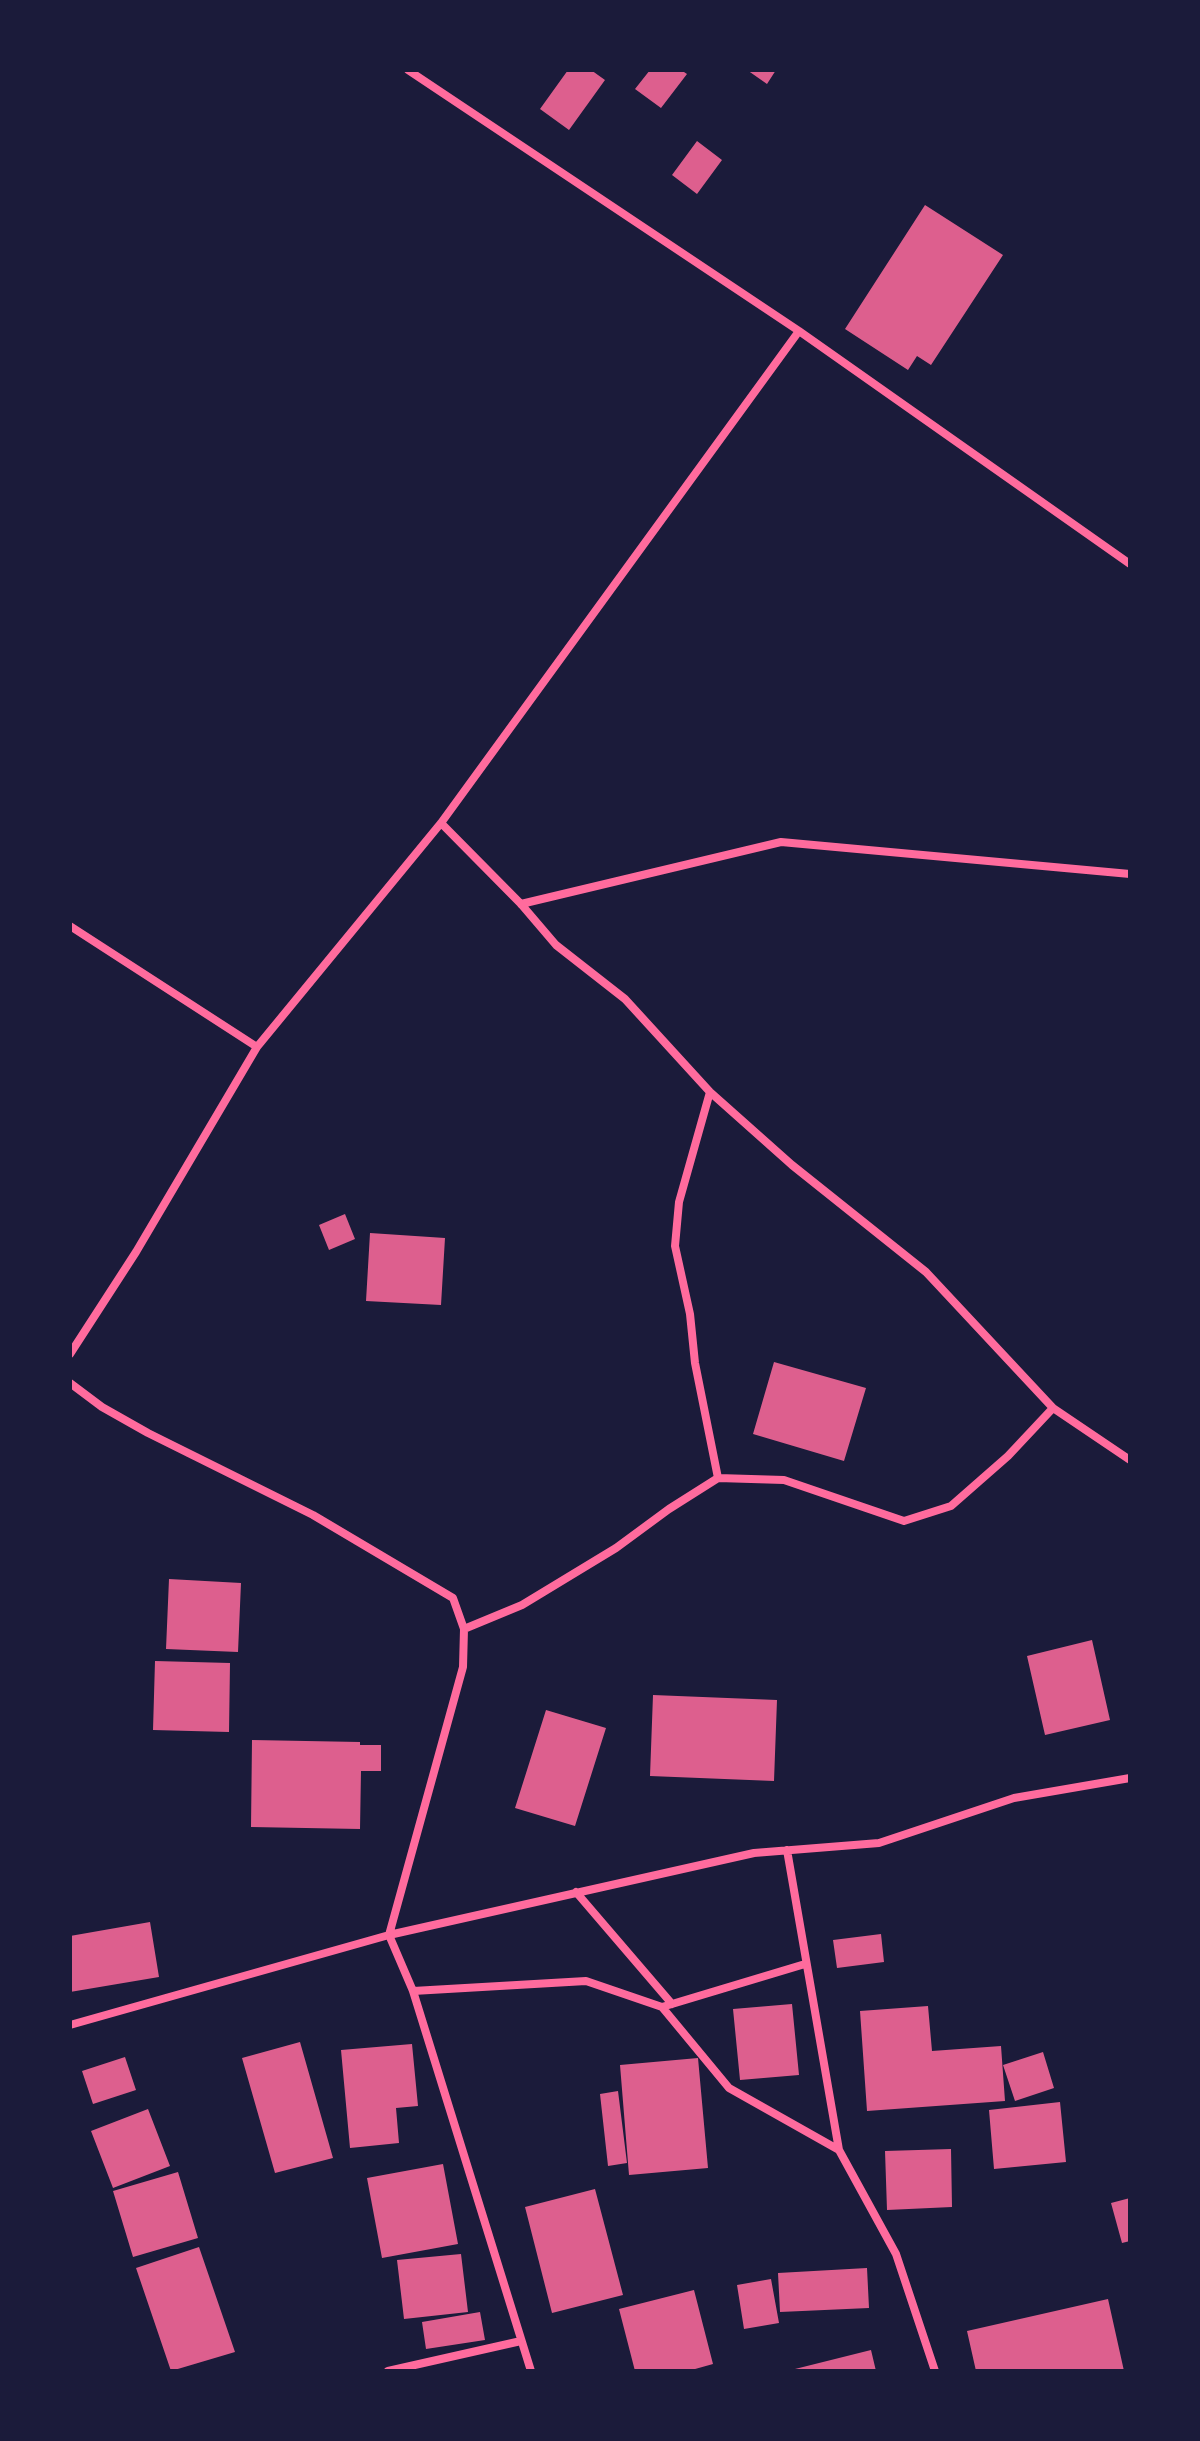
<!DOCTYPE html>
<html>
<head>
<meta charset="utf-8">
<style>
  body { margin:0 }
  #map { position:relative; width:1200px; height:2441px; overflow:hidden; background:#1b1b3a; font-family:"IBM Plex Serif",serif }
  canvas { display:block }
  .frame { position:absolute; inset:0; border:72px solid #1b1b3a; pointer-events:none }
</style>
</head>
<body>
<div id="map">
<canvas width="1200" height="2441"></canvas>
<div class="frame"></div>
</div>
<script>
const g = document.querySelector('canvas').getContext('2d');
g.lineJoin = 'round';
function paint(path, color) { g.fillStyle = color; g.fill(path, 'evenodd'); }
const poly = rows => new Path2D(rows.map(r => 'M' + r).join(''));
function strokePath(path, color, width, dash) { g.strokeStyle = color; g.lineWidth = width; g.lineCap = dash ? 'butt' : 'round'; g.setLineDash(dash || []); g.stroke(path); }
const building = poly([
  [568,70,591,70,605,80,569,130,540,109],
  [650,70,681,70,687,74,661,108,635,89],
  [747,70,776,70,767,84],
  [697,141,722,160,697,194,672,175],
  [925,205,1003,255,931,365,917,356,908,370,845,329],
  [345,1214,355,1239,329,1250,319,1225],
  [370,1233,445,1238,441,1305,366,1301],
  [774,1362,866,1388,844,1461,753,1434],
  [169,1579,241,1583,238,1652,166,1649],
  [1092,1640,1110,1720,1045,1735,1027,1656],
  [155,1661,230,1663,229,1732,153,1730],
  [653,1695,777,1700,774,1781,650,1776],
  [546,1710,606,1728,575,1826,515,1808],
  [252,1740,360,1742,360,1745,381,1745,381,1771,361,1771,360,1829,251,1827],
  [150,1922,159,1977,70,1992,70,1936],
  [881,1934,884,1962,837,1968,833,1940],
  [792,2004,799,2075,740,2080,733,2009],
  [928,2006,932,2051,1001,2046,1005,2101,867,2111,860,2011],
  [300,2042,333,2158,275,2173,242,2058],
  [412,2044,418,2106,396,2108,399,2143,350,2148,341,2050],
  [1043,2052,1054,2088,1015,2101,1003,2065],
  [125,2057,136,2090,93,2104,82,2071],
  [698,2058,708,2168,629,2175,620,2065],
  [618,2091,627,2163,608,2166,600,2094],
  [1060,2102,1066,2162,994,2169,989,2110],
  [148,2109,170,2166,113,2188,91,2131],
  [951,2149,952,2207,887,2210,885,2151],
  [443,2164,458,2244,382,2258,367,2178],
  [178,2172,198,2238,133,2257,113,2191],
  [595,2189,623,2295,552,2313,525,2207],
  [1130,2198,1130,2241,1122,2243,1111,2203],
  [199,2247,235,2352,171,2371,136,2268],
  [461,2254,468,2312,404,2319,397,2260],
  [867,2268,869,2308,780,2312,778,2273],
  [771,2279,779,2323,744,2329,737,2285],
  [694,2290,713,2364,688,2371,635,2371,619,2309],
  [1108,2299,1124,2371,976,2371,967,2331],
  [480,2312,485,2340,426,2349,422,2322],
  [871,2350,876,2371,791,2371,791,2370]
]);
const minor = poly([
  [408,70,799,331,1130,564],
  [441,823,521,904,556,945,625,999,710,1092,792,1165,926,1272,1053,1408,1130,1460],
  [521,904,781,842,1130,874],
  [70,926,257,1047],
  [710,1092,679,1202,675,1246,690,1314,695,1363,718,1478],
  [70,1354,136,1252,257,1047,441,823,799,331],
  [70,1383,102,1407,148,1433,313,1515,453,1598,464,1629,463,1667,389,1935,413,1991,531,2371],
  [464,1629,522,1605,616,1548,669,1509,718,1478,784,1480,904,1521,951,1506,1008,1456,1053,1408],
  [787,1850,839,2150],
  [576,1892,672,2004],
  [413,1991,586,1981,662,2007,729,2088,839,2150,896,2254,935,2371],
  [662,2007,805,1964],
  [70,2025,389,1935,754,1853,879,1843,1014,1798,1130,1778],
  [388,2371,521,2341]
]);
paint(building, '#dd5f8e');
strokePath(minor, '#ff6b9d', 8);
</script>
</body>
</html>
